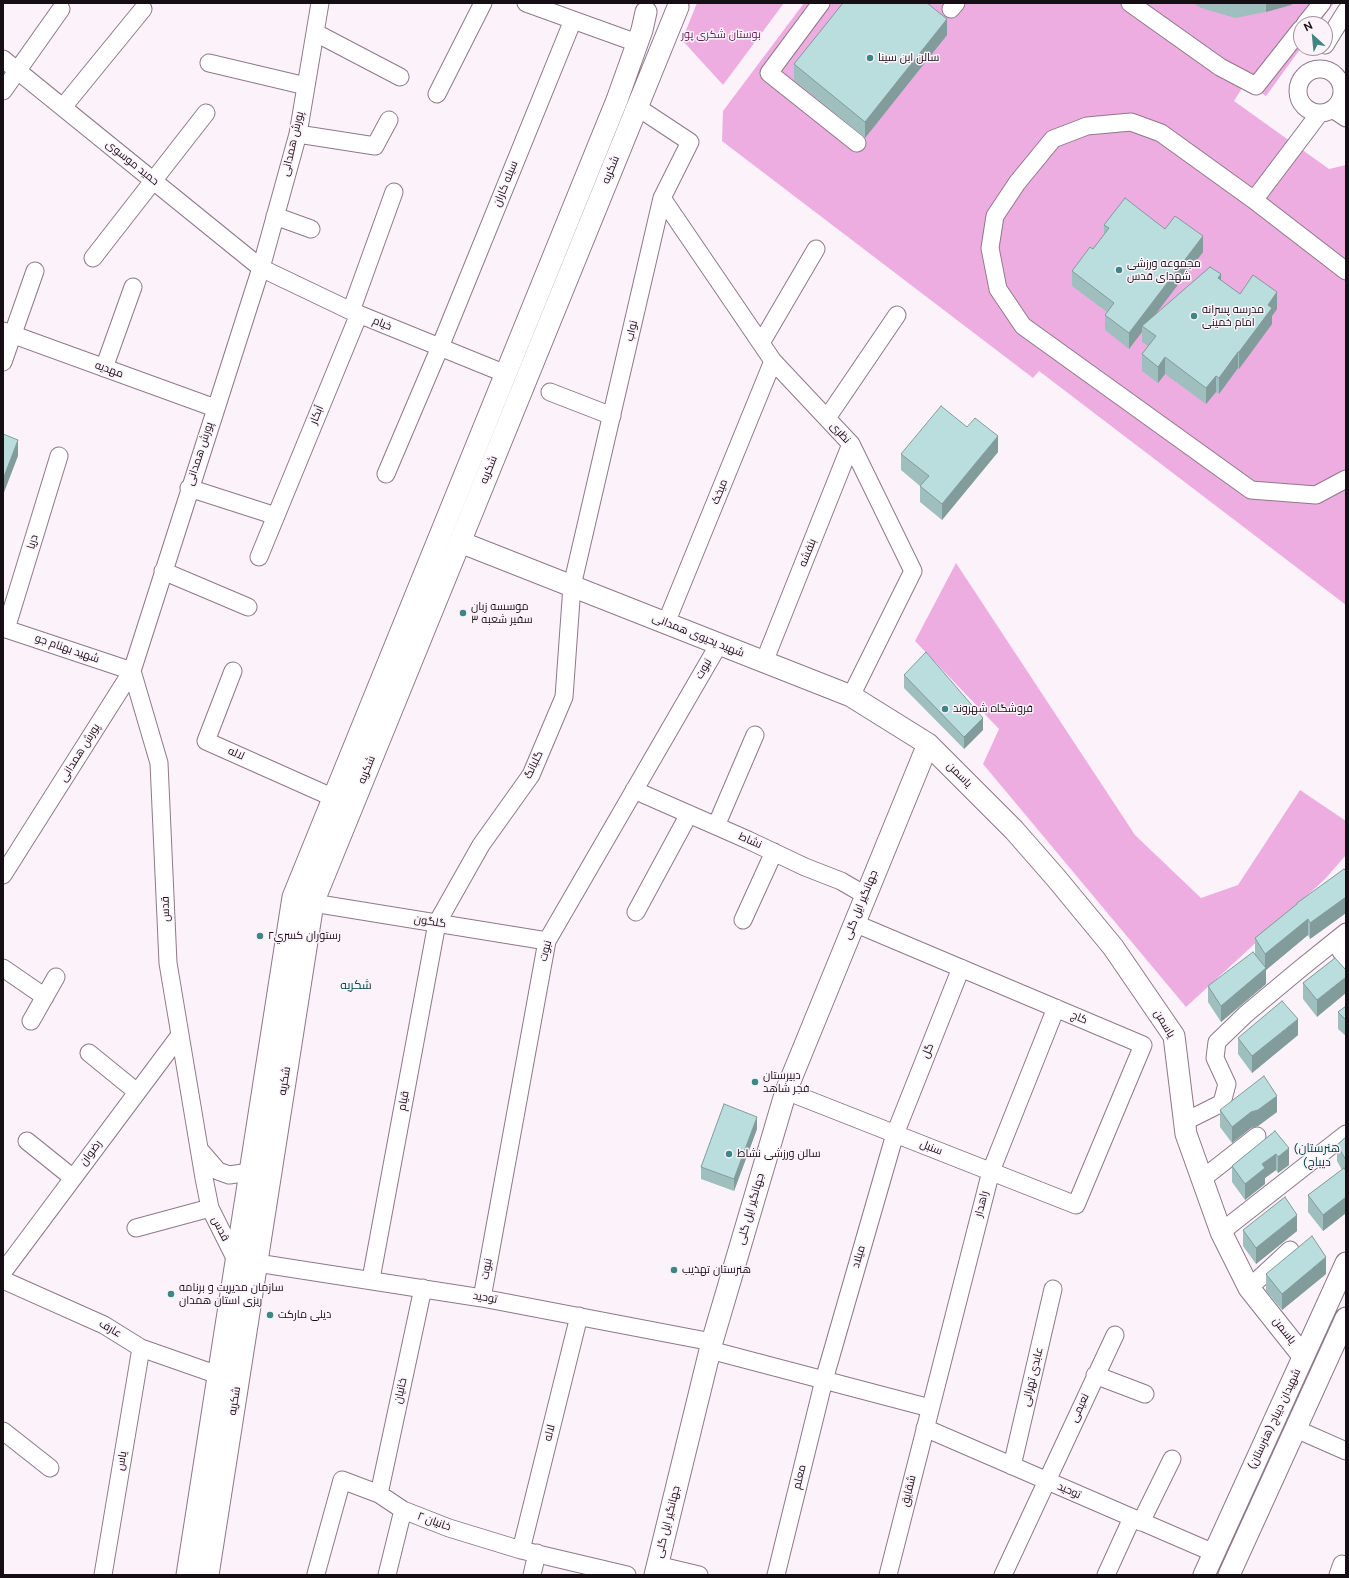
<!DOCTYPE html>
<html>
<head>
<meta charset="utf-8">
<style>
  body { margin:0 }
  #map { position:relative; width:1349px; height:1578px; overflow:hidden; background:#fcf2fa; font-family:"DM Sans",sans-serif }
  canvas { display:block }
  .frame { position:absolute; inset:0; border:4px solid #160e15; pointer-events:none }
  .north { position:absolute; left:1293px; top:16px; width:40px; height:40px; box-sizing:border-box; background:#fcf2fa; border:1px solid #a0979e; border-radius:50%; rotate:333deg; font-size:11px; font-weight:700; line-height:16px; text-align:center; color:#160e15 }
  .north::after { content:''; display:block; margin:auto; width:14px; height:18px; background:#3e8686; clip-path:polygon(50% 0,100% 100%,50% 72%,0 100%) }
</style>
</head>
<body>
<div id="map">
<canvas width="1349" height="1578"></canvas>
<div class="frame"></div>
<div class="north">N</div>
</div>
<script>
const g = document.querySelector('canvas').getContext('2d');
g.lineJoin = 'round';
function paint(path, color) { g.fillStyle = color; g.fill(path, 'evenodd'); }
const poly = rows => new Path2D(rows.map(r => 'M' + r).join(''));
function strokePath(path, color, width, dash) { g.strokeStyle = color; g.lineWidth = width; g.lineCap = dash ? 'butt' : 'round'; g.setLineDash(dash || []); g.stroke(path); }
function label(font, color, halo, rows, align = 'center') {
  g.font = font + ' "DM Sans",Cairo,sans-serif'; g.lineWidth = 3; g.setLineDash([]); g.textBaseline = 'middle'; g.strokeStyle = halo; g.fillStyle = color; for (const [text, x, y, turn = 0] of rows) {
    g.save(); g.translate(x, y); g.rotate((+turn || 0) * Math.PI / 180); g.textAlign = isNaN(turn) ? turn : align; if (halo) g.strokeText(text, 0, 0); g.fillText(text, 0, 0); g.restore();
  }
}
const green = poly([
  [697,3,784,3,723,85,682,40],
  [804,3,1334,3,1318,24,1301,24,1301,48,1266,96,1246,82,1234,101,1329,169,1346,165,1346,605,1039,371,1033,378,722,141,723,111],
  [956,563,1135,835,1201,898,1238,885,1300,790,1346,821,1346,855,1325,879,1186,1007,983,764,999,729,915,641]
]);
const minor = poly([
  [526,3,637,43],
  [821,3,769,73,857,143],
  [1130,3,1220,67,1256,86,1301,29],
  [951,9,956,3],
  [1305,24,1322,3],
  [316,33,400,77],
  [1325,45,1346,11],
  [3,59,261,268,351,311,506,374],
  [209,63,306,86],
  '1298 91a22 22 0 1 1 44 0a22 22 0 1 1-44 0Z',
  [3,91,61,9],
  [437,94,483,3],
  [63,107,143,9],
  [1334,110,1346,118],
  [298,134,375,146,389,120],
  [662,198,773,361,851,444,913,571,851,696],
  [1254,200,1319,114],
  [275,216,311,229],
  [93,258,206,113],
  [1346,271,1254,200,1161,133,1131,122,1087,126,1053,139,1017,183,995,216,990,248,998,289,1023,326,1251,490,1316,495,1346,479],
  [351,311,394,192],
  [3,331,215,408],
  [761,343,816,249],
  [3,362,35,271],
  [104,368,133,287],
  [550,392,612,416],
  [827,418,897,315],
  [386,474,440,347,573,20],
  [189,488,276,516],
  [259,557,359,314],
  [163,571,248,607],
  [666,623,773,361],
  [3,628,132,671],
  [6,629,59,456],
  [764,662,851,444],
  [132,671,159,763,168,963,204,1178,210,1208,236,1260],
  [233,671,206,741,334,798],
  [634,790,748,840,805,867,841,881,865,895],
  [716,826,755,735],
  [3,875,132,671,261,268,298,134,320,3],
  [313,903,547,941],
  [636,912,689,814],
  [743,920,774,852],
  [1335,941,1346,960],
  [3,968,45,997],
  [31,1021,56,977],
  [89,1053,137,1092],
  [786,1091,1076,1205,1143,1045,854,923],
  [1184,1122,1222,1103,1227,1084,1215,1058,1217,1042,1246,1014,1300,969,1346,932],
  [27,1141,73,1178],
  [199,1149,218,1171,229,1175,250,1172],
  [1202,1179,1257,1136],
  [136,1228,210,1208],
  [1221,1232,1346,1134],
  [257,1263,482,1298,712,1342],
  [3,1272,180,1035],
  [371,1279,437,923,481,845,531,775,564,697,572,586,662,198,690,142,637,107],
  [3,1280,104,1325,141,1348,218,1375],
  [1249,1288,1290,1250],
  [482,1298,547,941,719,644],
  [710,1350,930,1408],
  [1095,1375,1145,1394],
  [925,1428,1214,1553],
  [1296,1429,1346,1451],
  [3,1431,50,1468],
  [1012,1466,1053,1289],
  [379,1494,423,1288],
  [1141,1522,1172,1459],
  [521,1550,579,1316],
  [657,1565,699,1575],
  [316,1574,342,1480,379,1494,403,1510,449,1528,521,1550,627,1575],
  [103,1575,141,1348],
  [387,1575,403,1510],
  [532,1575,537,1553],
  [776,1575,824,1380,895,1134,961,968],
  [888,1575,991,1171,1056,1008],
  [1003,1575,1115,1335],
  [1106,1575,1132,1518],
  [1338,1575,1342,1564]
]);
const major = poly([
  [460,542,851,696,928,744,1014,830,1056,878,1113,947,1174,1036,1186,1134,1221,1232,1249,1288,1303,1356],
  [187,1575,293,897,617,100,642,30,646,12],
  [208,1575,313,903,678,7],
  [655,1575,712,1342,786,1091,928,744],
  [1204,1575,1346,1263],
  [1229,1575,1346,1318]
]);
const wall = poly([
  [1193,3,1294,3,1291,5,1266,12,1235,18,1201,8],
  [947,35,865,138,794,80,794,64],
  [1104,225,1165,229,1203,252,1156,313,1221,280,1240,294,1277,309,1272,316,1272,324,1239,369,1238,368,1219,394,1216,392,1206,404,1165,374,1158,383,1142,371,1142,354,1148,346,1142,342,1142,332,1129,349,1105,330,1105,315,1107,312,1072,286,1072,271,1093,249,1104,234],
  [998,452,942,520,920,502,920,486,901,470,901,454],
  [904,675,983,730,964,749,904,688],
  [1346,871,1346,913,1310,939,1308,935,1266,970,1266,984,1221,1022,1208,1002,1208,986,1255,953,1255,938,1297,905,1297,903],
  [1335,958,1317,1017,1303,999,1303,983],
  [1346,1006,1346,1036,1338,1029,1338,1012],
  [1298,1035,1252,1073,1238,1054,1238,1038],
  [1220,1110,1277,1112,1258,1126,1251,1128,1232,1143,1220,1127],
  [757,1129,734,1191,701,1179,701,1167],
  [1275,1131,1289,1165,1278,1173,1276,1170,1265,1178,1265,1184,1245,1200,1232,1182,1232,1166],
  [1346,1137,1346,1213,1323,1231,1308,1212,1308,1195,1342,1170,1337,1161,1337,1145],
  [1243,1230,1297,1231,1256,1264,1243,1246],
  [1266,1274,1326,1274,1282,1310,1266,1291]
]);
const shadedWall = poly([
  [1266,3,1294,3,1291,5,1266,12],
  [947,19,947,35,865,138,865,122],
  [1203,236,1203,252,1145,328,1142,326,1142,332,1129,349,1129,333],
  [1221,274,1221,291,1218,278],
  [1277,292,1277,309,1272,316,1272,324,1239,369,1239,352,1268,305],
  [1238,352,1238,368,1219,394,1219,378],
  [1165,357,1165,374,1158,383,1158,367],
  [1216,376,1216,392,1206,404,1206,388],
  [998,436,998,452,942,520,942,504],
  [18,440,18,456,3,495,3,479],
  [983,718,983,730,964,749,964,737],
  [1346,897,1346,913,1310,939,1310,923],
  [1308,919,1308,935,1266,970,1266,984,1221,1022,1221,1006,1265,969,1265,954],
  [1346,977,1346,993,1317,1017,1317,1000],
  [1298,1019,1298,1035,1252,1073,1252,1056],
  [1277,1096,1277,1112,1258,1126,1251,1128,1232,1143,1232,1127,1251,1112],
  [757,1117,757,1129,734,1191,734,1179],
  [1289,1148,1289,1165,1278,1173,1278,1157],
  [1276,1154,1276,1170,1265,1178,1265,1184,1245,1200,1245,1184,1262,1164],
  [1346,1197,1346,1213,1323,1231,1323,1215],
  [1297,1215,1297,1231,1256,1264,1256,1248],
  [1326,1257,1326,1274,1282,1310,1282,1294]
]);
const building = poly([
  [843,3,927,3,947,19,865,122,794,64,843,3],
  [1125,198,1165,229,1175,216,1203,236,1129,333,1105,315,1114,303,1072,271,1090,247,1093,249,1109,228,1104,225,1125,198],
  [1210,267,1221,274,1218,278,1240,294,1253,275,1277,292,1268,305,1272,308,1239,352,1238,352,1219,378,1216,376,1206,388,1165,357,1158,367,1142,354,1156,336,1142,326,1210,267],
  [941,406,967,427,975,418,998,436,942,504,920,486,929,476,901,454,941,406],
  [3,434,18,440,3,479,3,434],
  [926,652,983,718,964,737,904,675,926,652],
  [1344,869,1346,871,1346,897,1310,923,1308,919,1265,954,1255,938,1297,904,1297,903,1344,869],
  [1253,952,1266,968,1221,1006,1208,986,1253,952],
  [1335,958,1346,970,1346,977,1317,1000,1303,983,1335,958],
  [1282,1001,1298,1019,1252,1056,1238,1038,1282,1001],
  [1346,1006,1346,1020,1338,1012,1346,1006],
  [1264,1076,1277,1096,1258,1110,1251,1112,1232,1127,1220,1110,1264,1076],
  [724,1104,757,1117,734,1179,701,1167,724,1104],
  [1275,1131,1289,1148,1278,1157,1276,1154,1262,1164,1265,1168,1245,1184,1232,1166,1275,1131],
  [1346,1137,1346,1160,1337,1145,1346,1137],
  [1344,1168,1346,1171,1346,1197,1323,1215,1308,1195,1344,1168],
  [1285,1197,1297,1215,1256,1248,1243,1230,1285,1197],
  [1312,1236,1326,1257,1282,1294,1266,1274,1312,1236]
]);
const markers = [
  [870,58,4,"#3e8686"],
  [1119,270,4,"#3e8686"],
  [1194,316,4,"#3e8686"],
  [463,613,4,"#3e8686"],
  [945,709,4,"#3e8686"],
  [260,936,4,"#3e8686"],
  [755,1082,4,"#3e8686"],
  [729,1154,4,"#3e8686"],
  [674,1270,4,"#3e8686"],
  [171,1294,4,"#3e8686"],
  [270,1315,4,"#3e8686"]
];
const parkNames = [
  ["بوستان شکری پور",721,35]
];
const poiNames = [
  ["سالن ابن سینا",878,58],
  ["مجموعه ورزشی",1127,264],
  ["شهدای قدس",1127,277],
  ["مدرسه پسرانه",1202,310],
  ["امام خمینی",1202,323],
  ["موسسه زبان",471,607],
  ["سفیر شعبه ۳",471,620],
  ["فروشگاه شهروند",953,709],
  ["رستوران کسري٢",268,936],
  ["دبیرستان",763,1076],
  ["فجر شاهد",763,1089],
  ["سالن ورزشی نشاط",737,1154],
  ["هنرستان تهذیب",682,1270],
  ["سازمان مدیریت و برنامه",179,1288],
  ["ریزی استان همدان",179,1301],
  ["دیلی مارکت",278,1315]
];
const streetNames = [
  ["پورش همدانی",293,144,-77],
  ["حمید موسوی",132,163,39],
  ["شکریه",611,170,-68],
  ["سیله کاران",506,184,-68],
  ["خیام",382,324,22],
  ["نواب",632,331,-77],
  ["مهدیه",109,370,20],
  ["آبکار",317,415,-68],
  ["نظری",840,433,48],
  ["پورش همدانی",200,454,-72],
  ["شکریه",489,470,-68],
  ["میخک",720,492,-68],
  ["دریا",33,542,-73],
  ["بنفشه",808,553,-68],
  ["شهید یحیوی همدانی",698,636,22],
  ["شهید بهنام جو",67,649,19],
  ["نبوت",704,669,-60],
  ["پورش همدانی",80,753,-58],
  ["لاله",236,754,24],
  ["گلبانگ",534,765,-64],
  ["شکریه",367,770,-68],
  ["یاسمن",959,775,45],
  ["نشاط",750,841,24],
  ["جهانگیر ایل گلی",861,905,-68],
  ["قدس",166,909,-92],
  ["گلگون",430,922,9],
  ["نبوت",546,951,-76],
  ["کاج",1079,1018,23],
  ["یاسمن",1164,1024,59],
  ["گل",928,1051,-68],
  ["شکریه",285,1081,-81],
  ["قیام",404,1101,-80],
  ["سنبل",931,1148,22],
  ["رضوان",91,1153,-53],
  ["راهدار",982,1204,-76],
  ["جهانگیر ایل گلی",751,1209,-74],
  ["قدس",220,1229,63],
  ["میلاد",859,1257,-74],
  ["نبوت",487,1269,-80],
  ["توحید",485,1298,10],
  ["عارف",110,1329,30],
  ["یاسمن",1284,1331,52],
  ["عابدی تهرانی",1033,1377,-77],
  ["خانیان",401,1391,-78],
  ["شکریه",235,1401,-81],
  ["نعیمی",1080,1408,-65],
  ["شهیدان دیباج (هنرستان)",1275,1419,-65],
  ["لاله",550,1433,-76],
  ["یاس",122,1461,-81],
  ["معلم",800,1477,-76],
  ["شقایق",909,1491,-76],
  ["توحید",1069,1491,24],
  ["خانیان ۲",434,1522,20],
  ["جهانگیر ایل گلی",668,1522,-76]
];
const neighbourhoodNames = [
  ["شکریه",356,986],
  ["(هنرستان",1317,1149],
  ["(دیباج",1317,1163]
];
paint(green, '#eeade1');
strokePath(minor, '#8f788a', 19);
strokePath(major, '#8f788a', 23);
strokePath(minor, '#fff', 17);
strokePath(major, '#fff', 21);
paint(wall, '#9fbfbe');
paint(shadedWall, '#829b9b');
paint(building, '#b9dedd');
strokePath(building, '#829b9b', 1);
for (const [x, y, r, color] of markers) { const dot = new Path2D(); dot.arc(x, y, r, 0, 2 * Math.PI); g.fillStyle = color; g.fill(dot); strokePath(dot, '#fcf2fa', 1.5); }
label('11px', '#651b5b', '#fcf2fa', parkNames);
label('11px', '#160e15', '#fcf2fa', poiNames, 'left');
label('11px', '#160e15', '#fcf2fa', streetNames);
label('12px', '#004545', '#fcf2fa', neighbourhoodNames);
</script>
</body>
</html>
